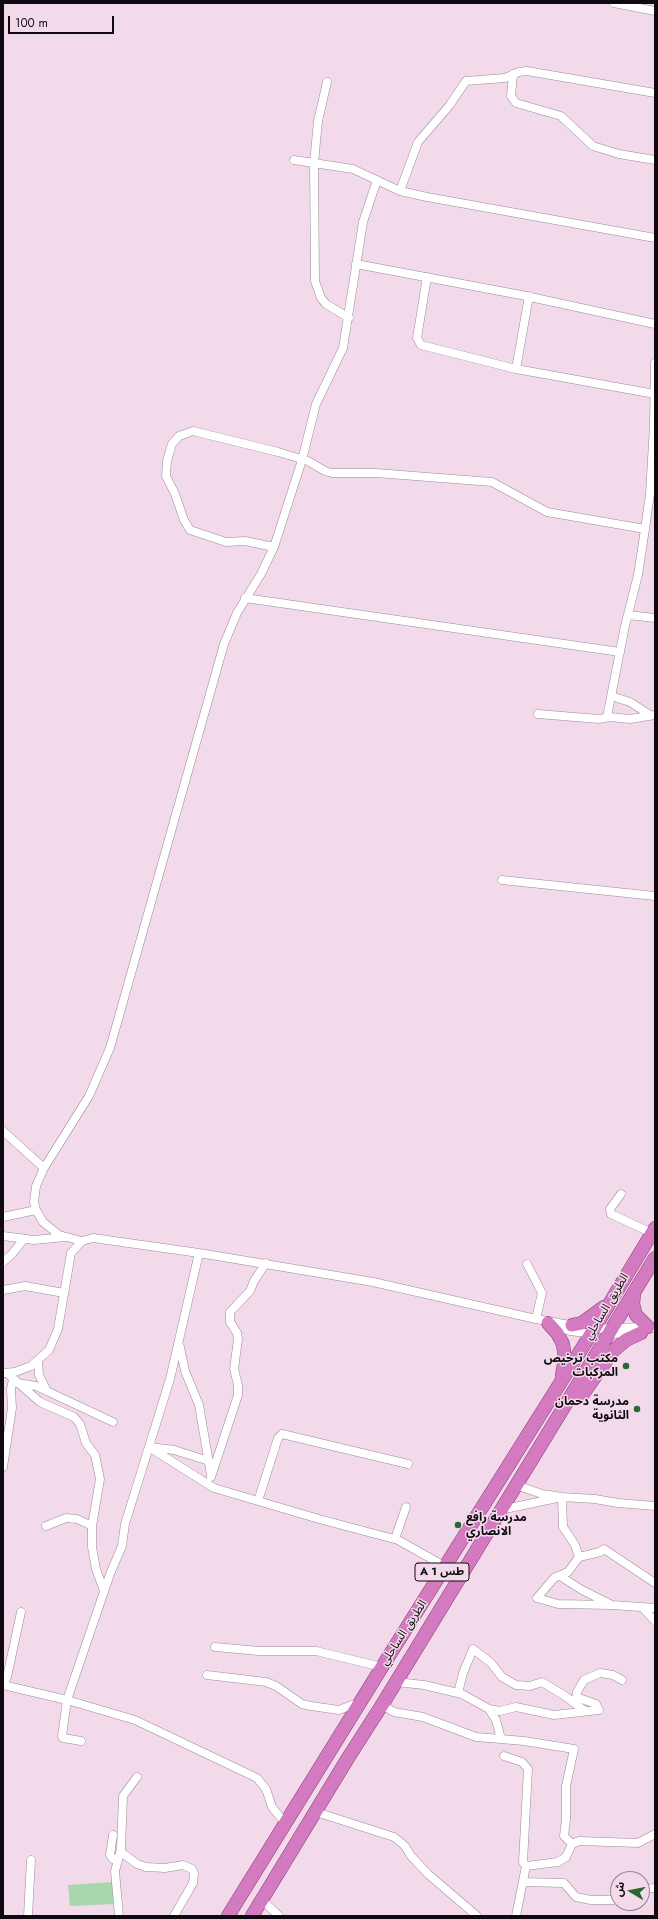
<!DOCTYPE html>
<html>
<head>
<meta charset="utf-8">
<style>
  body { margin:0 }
  #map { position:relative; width:658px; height:1919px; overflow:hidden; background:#f2daeb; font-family:Jost,"Noto Sans Arabic",sans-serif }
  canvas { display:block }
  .frame { position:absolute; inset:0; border:4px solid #10090f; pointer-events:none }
  .north { position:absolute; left:610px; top:1871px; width:40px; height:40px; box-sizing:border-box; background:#f2daeb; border:1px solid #988693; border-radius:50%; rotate:280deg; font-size:11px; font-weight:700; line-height:16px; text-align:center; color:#10090f }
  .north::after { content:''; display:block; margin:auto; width:14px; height:18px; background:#286932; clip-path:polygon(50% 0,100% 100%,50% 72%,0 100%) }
  .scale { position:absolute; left:8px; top:16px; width:106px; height:18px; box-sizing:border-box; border:2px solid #10090f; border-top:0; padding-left:5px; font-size:12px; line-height:14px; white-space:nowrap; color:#10090f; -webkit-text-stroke:3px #f2daeb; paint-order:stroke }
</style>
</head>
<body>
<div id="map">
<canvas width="658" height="1919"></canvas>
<div class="frame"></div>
<div class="north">ش</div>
<div class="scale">100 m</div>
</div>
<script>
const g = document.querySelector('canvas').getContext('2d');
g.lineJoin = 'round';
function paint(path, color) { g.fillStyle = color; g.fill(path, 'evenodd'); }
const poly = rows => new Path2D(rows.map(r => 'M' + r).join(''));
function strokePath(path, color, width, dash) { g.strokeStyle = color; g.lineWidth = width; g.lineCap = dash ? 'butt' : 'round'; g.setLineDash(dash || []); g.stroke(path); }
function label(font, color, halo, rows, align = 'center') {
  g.font = font + ' Jost,"Noto Sans Arabic",sans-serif'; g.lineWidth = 3; g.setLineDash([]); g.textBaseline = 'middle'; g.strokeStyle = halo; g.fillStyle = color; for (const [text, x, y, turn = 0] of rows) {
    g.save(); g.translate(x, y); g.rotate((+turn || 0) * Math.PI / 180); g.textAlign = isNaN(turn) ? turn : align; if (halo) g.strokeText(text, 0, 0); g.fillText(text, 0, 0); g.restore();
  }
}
const green = poly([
  [113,1882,114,1904,70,1906,68,1885]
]);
const minor = poly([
  [614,3,655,11],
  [513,74,511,96,516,103,561,116,593,146,619,154,655,160],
  [327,82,318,121,314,163,315,281,321,298,326,304,349,318],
  [294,160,353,169,400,191,427,197,655,238],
  [400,191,418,142,449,106,466,81,505,78,519,72,527,71,655,93],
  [356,264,521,295,655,324],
  [427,277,417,338,421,345,516,369,655,394],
  [516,369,529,296],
  [274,547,245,541,226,542,190,530,184,520,175,494,166,476,167,461,172,444,179,436,193,431,278,452,308,461,325,471,332,473,376,473,492,482,547,512,645,529],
  [245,598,620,652],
  [628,615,655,618],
  [611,696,630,702,650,715],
  [538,714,599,719,610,717,630,719,655,715],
  [607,717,625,626,638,575,645,529,650,494,654,425,655,363],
  [502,880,655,896],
  [3,1131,44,1168],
  [621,1194,610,1209,611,1214,652,1233],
  [3,1217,36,1210],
  [3,1236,34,1240,65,1237],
  [82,1241,59,1235,43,1222,36,1210,34,1202,36,1186,44,1168,89,1096,110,1048,224,644,237,613,261,574,274,547,302,460,316,404,343,348,363,222,377,180],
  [3,1262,12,1254,24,1239],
  [527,1264,542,1293,536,1319],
  [3,1290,25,1286,64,1293],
  [555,1326,570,1331,594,1334],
  [592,1329,641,1327,655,1328],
  [606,1334,636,1333],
  [180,1347,185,1371,199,1405,211,1475],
  [38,1361,39,1375,47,1391],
  [3,1373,15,1372,31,1366,49,1350,58,1329,71,1253,82,1241,93,1238,199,1253,373,1282,536,1319,575,1326],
  [7,1373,40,1402,74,1417,80,1424,86,1443,95,1455,100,1479,92,1526,92,1547,96,1569,104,1591],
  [17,1383,36,1386,113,1422],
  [149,1447,214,1488,319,1519,398,1540,446,1567],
  [150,1447,174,1450,209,1461],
  [3,1467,12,1408,11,1389,13,1379],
  [211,1477,238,1395,238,1385,234,1369,238,1339,237,1333,230,1322,230,1312,250,1291,254,1281,266,1263],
  [516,1485,542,1494,562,1497,595,1499,618,1503,655,1506],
  [258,1501,278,1438,282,1434,408,1464],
  [500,1510,562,1497,563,1527,575,1545,579,1557,600,1552,604,1549,655,1583],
  [46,1526,66,1518,77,1519,92,1526],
  [395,1539,406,1507],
  [579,1557,568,1572,554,1578,537,1598,558,1604,612,1605],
  [560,1576,582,1590,612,1605,655,1608],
  [642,1607,655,1621],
  [215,1647,259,1651,316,1651,382,1667],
  [207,1675,266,1682,276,1686,302,1704,311,1706,339,1710,352,1705,359,1704],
  [396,1682,424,1685,462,1694,489,1709,500,1711,516,1707,554,1715,599,1710,596,1704,576,1697],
  [3,1684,7,1677,21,1612],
  [3,1685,67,1700,135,1720,257,1778,266,1789,272,1807,286,1824],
  [458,1693,463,1673,473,1649,491,1663,502,1677,516,1685,530,1686,542,1682,565,1696,585,1711],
  [576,1701,577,1692,584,1680,600,1673,613,1675,622,1680],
  [382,1705,394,1712,423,1717,476,1737,501,1739],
  [489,1709,496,1720,501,1739,524,1741,574,1749,566,1786,566,1819,564,1836,572,1844],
  [81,1741,63,1738,62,1736,67,1700,110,1574,122,1546,125,1524,170,1379,199,1253],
  [504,1756,522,1762,528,1769,523,1862,526,1866],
  [316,1812,394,1837,405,1846,411,1856,429,1875,477,1916],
  [113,1835,110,1855,113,1859,117,1861],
  [121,1852,137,1864,146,1867,165,1868,183,1865,192,1869,194,1873,193,1883,174,1916],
  [523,1882,564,1883,576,1897,591,1900,613,1900,618,1898],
  [642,1889,655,1888],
  [262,1900,279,1916],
  [28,1916,31,1860],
  [119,1916,115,1871,121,1849,123,1796,137,1777],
  [516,1916,526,1866,558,1862,566,1857,572,1844,579,1841,638,1843,655,1834]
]);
const trunk = poly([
  [634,1293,633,1304,636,1315,648,1327],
  [548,1323,557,1333,563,1344,565,1359,562,1375],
  [572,1325,582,1323,604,1307],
  [572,1395,580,1396,583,1394,613,1351,626,1340,641,1333],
  [228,1916,382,1667,591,1334,655,1228],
  [252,1916,348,1758,382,1705,655,1258]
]);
const markers = [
  [626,1366,4,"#286932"],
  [637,1409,4,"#286932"],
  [458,1525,4,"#286932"]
];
const shields = [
  [442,1572,54]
];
const shieldNames = [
  ["A 1 طس",442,1572]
];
const streetNames = [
  ["الطريق الساحلي",607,1307,-59],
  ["الطريق الساحلي",404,1633,-57]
];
const poiNames = [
  ["مكتب ترخيص",618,1359],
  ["المركبات",618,1373],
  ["مدرسة دحمان",629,1402],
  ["الثانوية",629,1416],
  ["مدرسة رافع",466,1518,"left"],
  ["الانصاري",466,1532,"left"]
];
paint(green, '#a7d8ab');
strokePath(minor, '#9e8898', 9);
strokePath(trunk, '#883c78', 14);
strokePath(minor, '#fff', 8);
strokePath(trunk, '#d37ac0', 13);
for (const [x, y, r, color] of markers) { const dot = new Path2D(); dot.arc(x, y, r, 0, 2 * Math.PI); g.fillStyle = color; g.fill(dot); strokePath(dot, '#f2daeb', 1.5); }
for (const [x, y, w] of shields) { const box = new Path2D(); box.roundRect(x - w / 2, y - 9, w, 18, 3); g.fillStyle = '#f2daeb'; g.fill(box); strokePath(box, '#10090f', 1); }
label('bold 11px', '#10090f', null, shieldNames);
label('12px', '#10090f', '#f2daeb', streetNames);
label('bold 12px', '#10090f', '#f2daeb', poiNames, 'right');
</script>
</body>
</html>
